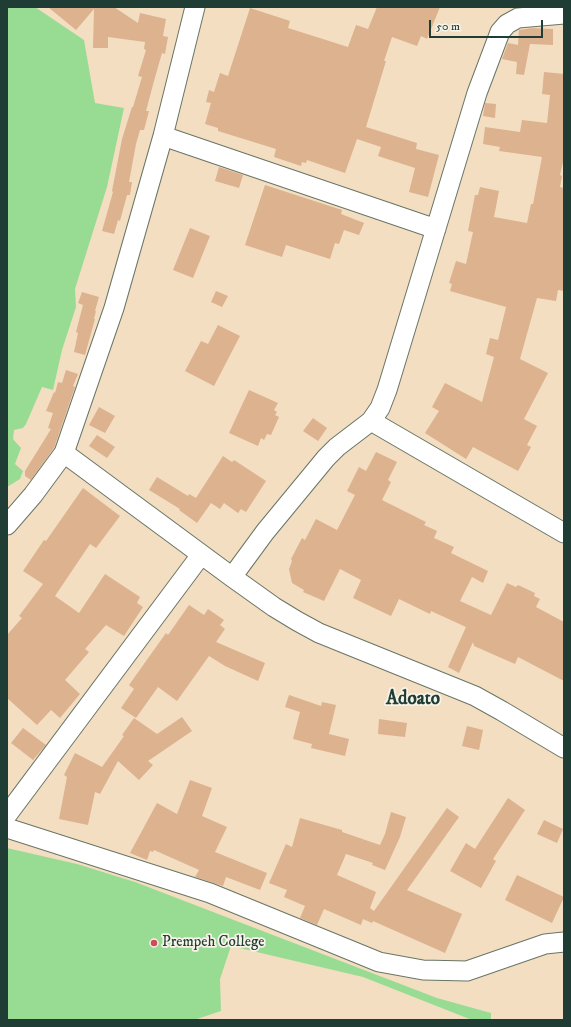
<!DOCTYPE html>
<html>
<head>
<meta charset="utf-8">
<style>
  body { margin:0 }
  #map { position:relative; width:571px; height:1027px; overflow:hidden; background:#f3dec1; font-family:"IM FELL DW Pica",serif }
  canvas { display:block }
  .frame { position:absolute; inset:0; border:8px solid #1f3d34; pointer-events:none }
  .scale { position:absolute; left:429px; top:20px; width:114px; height:18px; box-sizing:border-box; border:2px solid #1f3d34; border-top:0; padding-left:5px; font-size:12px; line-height:14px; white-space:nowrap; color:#1f3d34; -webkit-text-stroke:3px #f7f3e8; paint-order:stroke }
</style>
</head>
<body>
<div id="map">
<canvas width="571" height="1027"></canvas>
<div class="frame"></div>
<div class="scale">50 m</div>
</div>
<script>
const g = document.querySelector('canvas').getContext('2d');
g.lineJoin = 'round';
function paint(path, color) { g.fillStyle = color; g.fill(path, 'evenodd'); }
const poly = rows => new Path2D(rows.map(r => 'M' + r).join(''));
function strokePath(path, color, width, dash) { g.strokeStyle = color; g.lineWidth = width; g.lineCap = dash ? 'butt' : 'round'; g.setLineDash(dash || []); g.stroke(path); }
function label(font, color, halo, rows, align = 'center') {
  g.font = font + ' "IM FELL DW Pica",serif'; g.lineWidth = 3.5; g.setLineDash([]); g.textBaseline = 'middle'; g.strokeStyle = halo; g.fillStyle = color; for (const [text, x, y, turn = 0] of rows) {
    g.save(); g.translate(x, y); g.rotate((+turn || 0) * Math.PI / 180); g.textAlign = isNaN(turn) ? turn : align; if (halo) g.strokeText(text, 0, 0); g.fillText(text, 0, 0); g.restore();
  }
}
const green = poly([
  [7,7,35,7,84,40,95,103,124,108,107,187,75,289,76,307,62,350,53,390,42,387,26,424,23,428,14,430,13,439,21,448,15,464,23,471,20,479,7,487],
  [7,848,77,864,135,882,437,998,491,1013,491,1020,472,1020,363,977,231,946,220,979,221,1011,194,1020,7,1020]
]);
const building = poly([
  [48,7,114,7,138,23,140,13,166,19,163,36,168,37,165,54,162,53,154,81,146,111,149,111,144,130,140,130,136,144,129,182,132,182,130,195,127,195,120,221,118,220,114,234,102,231,113,192,112,191,122,139,132,107,133,107,142,77,138,76,146,50,144,49,145,42,108,37,108,48,93,48,94,9,76,30],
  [377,7,440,7,427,39,421,36,417,46,392,37,384,61,386,61,366,127,417,143,416,149,439,155,428,197,409,192,415,168,378,156,381,147,357,139,345,173,307,160,306,163,302,162,301,166,274,157,276,149,218,131,218,128,205,124,211,103,206,102,209,90,214,92,220,73,228,76,250,8,290,21,288,28,348,47,356,25,368,29],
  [532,28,553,29,553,45,530,44,524,75,516,74,517,62,502,59,508,43,518,45,519,30],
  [544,72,564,74,564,158,560,175,562,176,560,187,564,188,564,291,558,290,556,301,537,298,520,359,548,373,524,419,537,426,527,445,531,447,518,471,473,447,466,459,425,433,439,411,432,407,445,383,482,402,494,357,486,354,490,338,498,340,506,307,450,291,452,284,449,283,456,261,466,264,473,232,468,231,475,195,478,195,480,187,499,191,494,217,527,223,531,204,533,204,542,157,499,151,500,147,483,144,485,127,520,132,522,120,547,123,550,95,542,94],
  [485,103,496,104,495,118,483,116],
  [219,167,243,175,239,188,215,181],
  [265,185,342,210,341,214,364,223,359,235,344,230,339,244,335,243,330,259,286,245,282,257,245,245],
  [190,228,210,236,193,278,173,270],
  [216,291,228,296,222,307,211,302],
  [82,292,99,297,95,311,96,311,94,319,95,319,85,355,74,352,78,333,76,332,83,305,78,303],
  [218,325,240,336,214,386,185,371,201,341,208,344],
  [66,370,78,374,73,386,75,387,54,448,31,480,25,476,25,471,51,429,48,428,53,413,46,411,54,392,55,393,58,382,62,383],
  [249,390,278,403,274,410,277,412,275,415,279,417,271,435,267,434,264,440,261,438,258,446,229,433],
  [99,407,115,416,105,433,89,425],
  [313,418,327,428,318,441,303,431],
  [97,435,115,447,107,458,89,446],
  [376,452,397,462,388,480,391,482,382,500,426,522,424,525,437,531,434,538,454,547,451,553,488,571,483,583,472,577,460,601,491,615,507,583,516,587,518,585,535,593,534,596,540,599,536,607,564,622,564,681,518,657,515,664,474,646,473,642,459,673,448,667,466,627,431,611,430,614,399,599,391,616,353,598,361,580,340,569,324,601,303,592,304,590,292,583,289,569,292,561,291,559,302,538,305,540,316,519,337,530,355,495,347,491,359,467,366,471],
  [223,456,232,462,234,460,266,481,246,512,241,509,238,513,224,503,220,509,211,503,197,523,179,510,180,509,149,490,157,477,188,496,189,494,196,498],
  [83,488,120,516,96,548,90,544,55,596,79,613,105,574,140,597,137,603,143,607,124,636,106,625,85,649,89,652,65,680,80,694,60,718,51,710,37,725,7,698,7,635,22,618,19,616,43,584,23,571,44,540,46,541],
  [189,605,204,615,208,609,224,620,220,625,225,629,216,642,265,663,258,681,225,666,209,656,177,701,158,687,136,718,121,708,134,689,129,685,166,633,168,635],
  [289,695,321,706,322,702,336,705,329,734,349,739,345,756,311,748,312,744,293,739,300,712,285,707],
  [182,717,192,731,148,761,153,765,139,780,118,761,100,794,95,792,88,825,59,819,67,777,64,775,75,753,102,767,124,736,122,735,134,718,157,734],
  [379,719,407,723,405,737,378,734],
  [467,726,483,730,479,750,462,746],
  [23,728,46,745,33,760,11,743],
  [190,780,212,788,202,816,227,827,215,852,267,873,260,890,226,877,223,886,195,877,199,870,154,850,153,852,150,851,147,860,130,853,157,803,177,814],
  [508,798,525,810,493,859,496,861,481,888,450,871,466,843,475,849],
  [447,808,459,817,407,890,462,914,445,953,373,921,372,923,363,919,361,925,324,909,317,925,300,918,305,906,284,897,287,890,269,883,286,844,292,847,300,818,342,830,342,832,380,845,385,834,391,812,406,817,400,837,385,870,372,865,373,863,346,854,337,875,376,892,370,908,374,911],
  [544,820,563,829,557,843,537,834],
  [517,875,564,897,552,923,505,900]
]);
const minor = poly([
  [163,136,436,229],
  [371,421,564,533],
  [64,453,232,577,274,607,297,621,319,633,475,696,502,711,564,748],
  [7,525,33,495,64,453,114,308,163,136,195,7],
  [232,577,265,532,326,458,337,447,371,421,380,408,387,390,477,93,500,32,507,24,518,18,564,14],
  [7,815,201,555],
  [7,828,210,893,379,962,423,970,467,971,545,944,564,942]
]);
const markers = [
  [154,943,4,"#d1495b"]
];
const poiNames = [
  ["Prempeh College",162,943]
];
const districtNames = [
  ["Adoato",413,700]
];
paint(green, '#98dc94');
paint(building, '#dcb28f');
strokePath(minor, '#697565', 21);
strokePath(minor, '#fff', 19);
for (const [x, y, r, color] of markers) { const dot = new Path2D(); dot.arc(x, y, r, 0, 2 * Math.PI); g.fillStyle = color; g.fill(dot); strokePath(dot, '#f7f3e8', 1.5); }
label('15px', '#1f3d34', '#f7f3e8', poiNames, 'left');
label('bold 19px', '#1f3d34', '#f7f3e8', districtNames);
</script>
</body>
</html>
